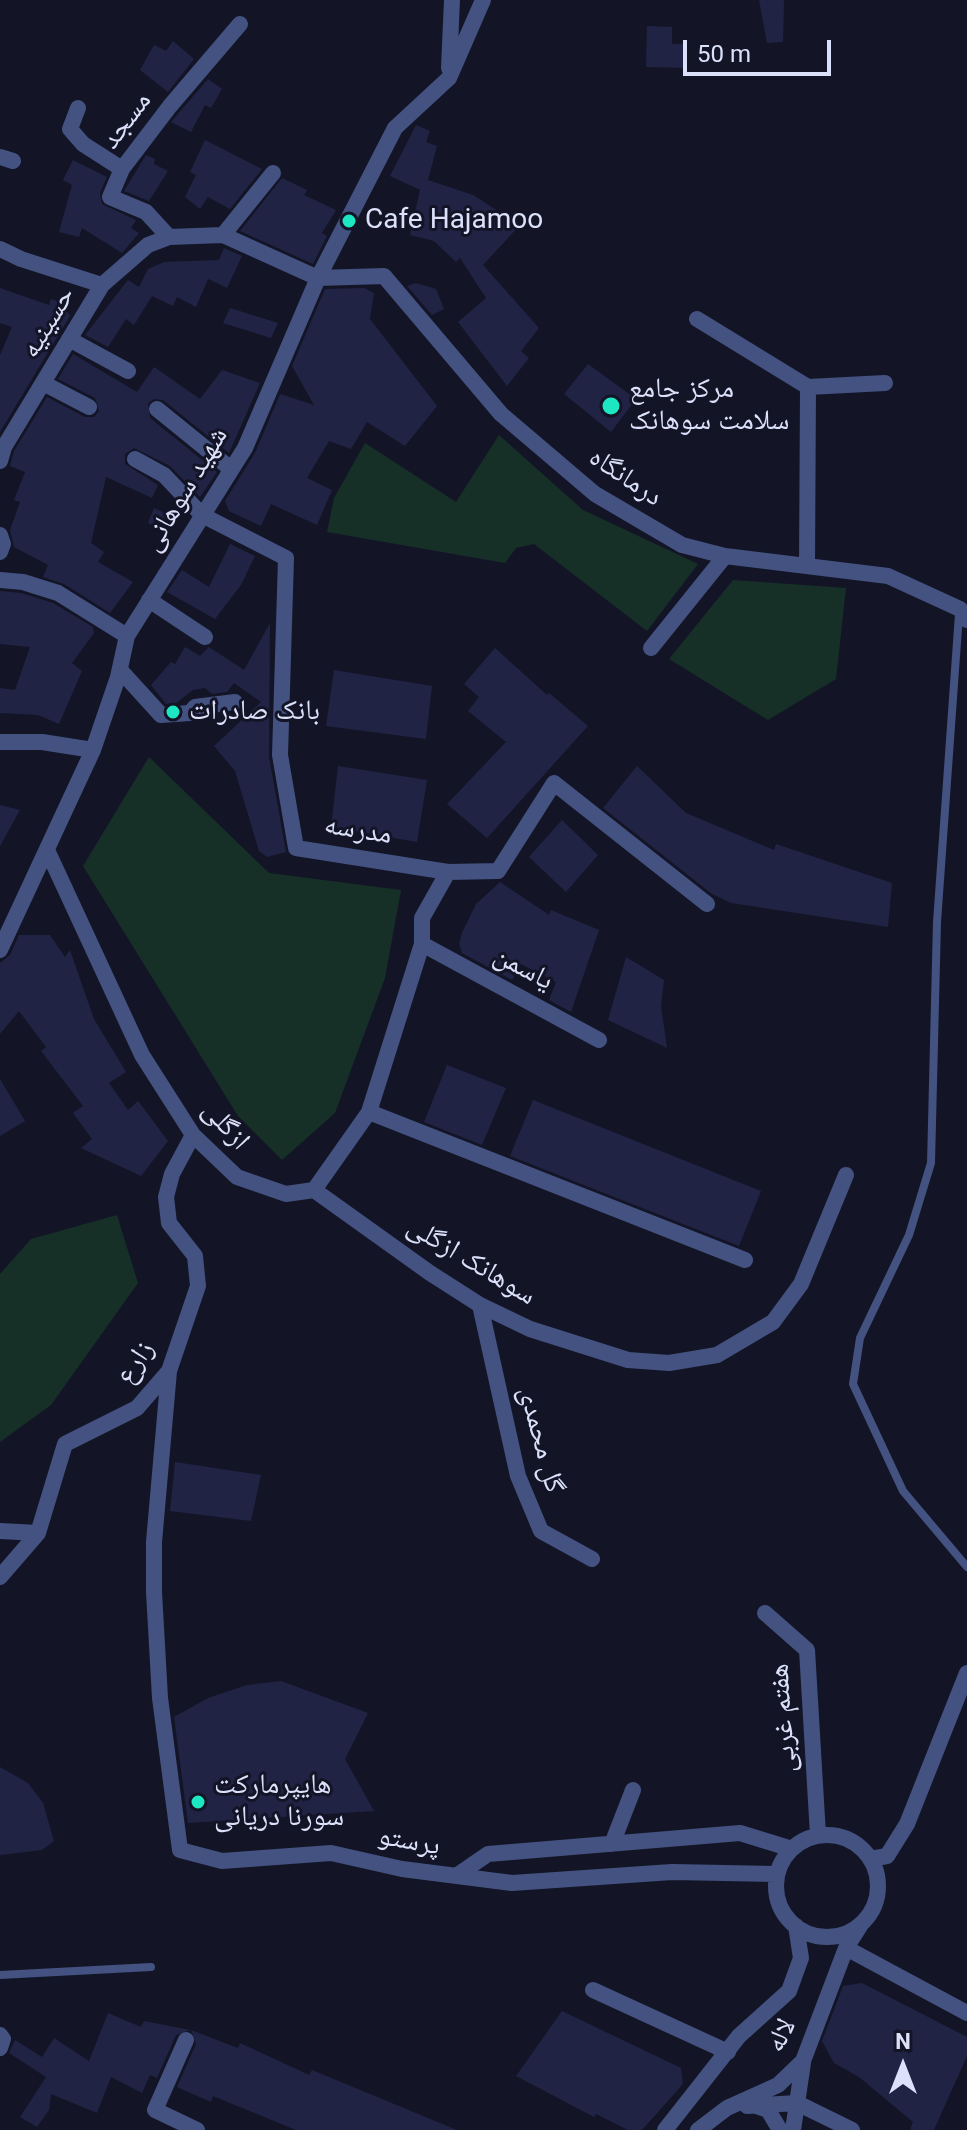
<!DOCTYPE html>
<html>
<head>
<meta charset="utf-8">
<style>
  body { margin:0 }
  #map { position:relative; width:967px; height:2130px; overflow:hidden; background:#131526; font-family:Roboto,sans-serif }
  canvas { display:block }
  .north { position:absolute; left:863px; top:2026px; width:80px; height:80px; -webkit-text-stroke:6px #131526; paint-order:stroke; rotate:0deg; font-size:22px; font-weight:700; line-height:32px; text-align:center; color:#dce1fb }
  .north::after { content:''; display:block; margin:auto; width:28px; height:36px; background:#dce1fb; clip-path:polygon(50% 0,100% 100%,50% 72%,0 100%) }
  .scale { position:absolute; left:683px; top:40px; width:148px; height:36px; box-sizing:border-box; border:4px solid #dce1fb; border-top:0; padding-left:10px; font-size:24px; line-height:28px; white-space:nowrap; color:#dce1fb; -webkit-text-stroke:6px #131526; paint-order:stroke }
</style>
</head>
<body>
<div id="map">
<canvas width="967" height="2130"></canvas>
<div class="north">N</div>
<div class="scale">50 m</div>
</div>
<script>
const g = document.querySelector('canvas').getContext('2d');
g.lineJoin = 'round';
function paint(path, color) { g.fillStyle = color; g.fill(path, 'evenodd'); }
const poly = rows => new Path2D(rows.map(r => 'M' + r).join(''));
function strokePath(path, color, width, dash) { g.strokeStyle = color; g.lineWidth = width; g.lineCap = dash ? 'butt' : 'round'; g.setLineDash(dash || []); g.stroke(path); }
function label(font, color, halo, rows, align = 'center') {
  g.font = font + ' Roboto,"Noto Naskh Arabic",sans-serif'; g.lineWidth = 6; g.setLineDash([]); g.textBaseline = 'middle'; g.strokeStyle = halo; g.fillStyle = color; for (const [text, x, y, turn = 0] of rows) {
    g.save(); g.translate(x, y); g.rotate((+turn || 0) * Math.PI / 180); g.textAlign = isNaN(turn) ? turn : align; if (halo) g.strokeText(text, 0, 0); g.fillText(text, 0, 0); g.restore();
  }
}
const green = poly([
  [499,435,583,510,698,564,647,631,534,544,516,548,505,563,327,532,334,498,365,443,456,502],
  [733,580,846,588,836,679,768,720,669,659],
  [149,757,269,873,401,890,385,978,335,1113,282,1160,238,1116,83,866],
  [117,1215,138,1283,51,1405,0,1442,0,1274,31,1239]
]);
const building = poly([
  [759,0,784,0,783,42,767,43],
  [647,26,672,27,672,44,687,44,686,68,646,67],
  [173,41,194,59,168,92,140,70,154,45,166,51],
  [208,79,222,89,211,108,205,105,191,132,171,122],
  [416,125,430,131,426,142,437,146,428,180,473,195,520,225,483,265,539,328,521,351,529,358,507,386,458,322,486,298,460,258,456,262,434,241,410,235,420,190,390,176],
  [205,140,262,169,230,209,208,197,200,209,185,197,196,175,190,172],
  [146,155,155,159,154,164,168,171,149,201,124,191],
  [73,160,107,177,100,193,102,204,136,220,131,228,139,233,122,253,82,228,79,237,59,232,72,185,63,180],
  [282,178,307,190,304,195,336,210,322,233,327,236,313,264,240,231],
  [224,248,242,256,227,288,208,279,196,307,177,297,173,306,152,296,134,325,126,319,108,347,85,335,128,280,139,287,148,269,164,262,219,260],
  [416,283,436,289,444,309,432,315,407,286],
  [0,288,49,305,51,299,61,302,70,316,0,432,0,355,12,327,0,323],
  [364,288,374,293,370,319,437,406,405,446,367,422,351,449,329,441,307,478,332,490,317,525,271,504,261,526,229,511,225,501,255,453,280,394,314,405,292,366,325,289],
  [230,308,278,323,271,338,223,323],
  [73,354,137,392,154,367,200,399,222,370,260,383,229,453,163,400,154,399,148,403,150,418,217,472,200,497,170,466,134,448,125,454,125,464,158,485,152,498,106,477,91,543,104,552,98,562,133,582,110,613,64,584,43,577,48,565,14,547,10,530,20,502,14,500,25,472,10,466,14,451,47,397,85,417,94,417,99,411,95,398,58,379],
  [588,364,636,399,611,432,564,394],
  [154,508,176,518,166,532,148,523],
  [230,544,255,556,241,585,215,619,167,592,182,570,209,587],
  [0,591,21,593,53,603,93,627,94,633,72,663,82,671,59,724,38,715,0,713,0,688,15,690,30,647,0,644],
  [270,623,269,757,286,852,267,857,259,851,235,771,214,746,261,702,234,683,227,692,212,694,205,688,193,690,176,703,166,704,151,685,171,662,175,664,185,647,200,656,209,647,244,670],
  [495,648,547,695,549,693,588,726,487,838,447,804,506,742,468,711,479,697,464,684],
  [334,670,432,686,426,739,326,726],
  [338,766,427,780,417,842,331,827],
  [637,766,686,813,774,850,776,844,892,883,888,927,731,903,712,894,603,808],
  [0,805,20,810,0,846],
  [562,820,598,855,566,892,529,857],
  [500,882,549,915,551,910,599,930,571,1012,549,1000,556,982,521,964,512,980,462,953,459,944,462,933,476,904],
  [19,935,50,935,65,957,70,950,94,1019,126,1072,109,1083,128,1110,138,1101,168,1141,141,1176,81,1148,92,1139,73,1113,83,1106,41,1051,46,1047,19,1011,0,1034,0,963,10,955],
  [626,957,664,980,661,1006,667,1048,608,1020],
  [447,1065,506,1088,482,1145,424,1122],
  [0,1079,25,1121,0,1136],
  [533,1100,761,1191,739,1246,510,1156],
  [175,1462,261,1475,251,1521,170,1511],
  [281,1681,368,1713,345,1759,374,1811,188,1823,174,1717,208,1698,247,1685],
  [0,1767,28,1783,43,1803,54,1841,42,1850,0,1855],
  [862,1983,967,2037,967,2056,934,2130,910,2130,913,2122,859,2077,834,2063,822,2041,843,1986],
  [562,2011,681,2068,683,2084,642,2130,628,2130,596,2114,594,2117,516,2076],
  [108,2013,141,2027,144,2021,190,2030,176,2035,157,2078,150,2075,142,2093,111,2077,97,2113,51,2094,49,2110,37,2127,20,2117,46,2077,9,2053,15,2040,42,2057,54,2038,89,2061],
  [191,2030,238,2048,240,2043,309,2075,312,2070,457,2130,296,2130,213,2096,211,2102,177,2087,196,2044]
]);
const service = poly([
  [959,614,937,922,931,1163,909,1235,860,1338,853,1384,903,1491,967,1567],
  [0,1975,151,1967]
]);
const minor = poly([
  [449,68,452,0],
  [78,108,70,129,83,144,122,169],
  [0,157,13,161],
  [223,235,273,173],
  [169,237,146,212,110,197,122,169,170,106,240,24],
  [0,249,21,259,102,285],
  [697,319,808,387],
  [69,339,128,371],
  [43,383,89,407],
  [808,387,885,383],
  [157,409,231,469],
  [135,459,164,475,202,515,286,558,280,755,296,848,448,872,498,871,554,783,707,904],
  [0,461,4,447,102,285,148,245,169,237,223,235,318,278,384,276,501,414,595,494,682,545,725,556,888,576,960,609,967,620],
  [0,535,3,544,0,552],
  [807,565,808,387],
  [0,580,23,582,58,593,127,636],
  [149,600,205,637],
  [651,648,725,556],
  [120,670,161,715,190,713,195,707,235,702],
  [0,742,42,742,93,750],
  [48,852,142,1055,193,1135,237,1177,286,1194,314,1190,369,1112,422,944,422,918,448,872],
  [422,944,599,1040],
  [0,950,93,750,118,677,127,636,245,448,318,278,395,128,449,78,483,0],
  [369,1112,745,1260],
  [314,1190,430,1273,480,1305,530,1329,628,1360,669,1363,717,1355,773,1322,801,1284,846,1175],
  [480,1305,518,1476,541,1531,592,1559],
  [169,1371,154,1542,154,1592,160,1698,180,1850,222,1861,331,1853,402,1869,512,1883,672,1872,776,1874],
  [0,1531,38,1533],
  [0,1577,38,1533,65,1444,137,1408,169,1371,198,1286,195,1256,169,1223,166,1197,172,1174,193,1135],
  [765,1613,807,1650,818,1835],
  '776 1886a51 51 0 1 1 102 0a51 51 0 1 1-102 0Z',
  [612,1844,633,1790],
  [870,1859,887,1856,907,1824,967,1673],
  [456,1876,488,1854,740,1833,792,1849],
  [846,1948,967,2013],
  [593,1990,728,2052],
  [0,2035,3,2039,0,2048],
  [186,2040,155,2110,197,2130],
  [753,2105,768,2110,780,2130],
  [747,2106,797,2103,852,2130],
  [665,2130,739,2036,789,1991,801,1958,796,1926],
  [698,2130,727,2108,778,2085,803,2061,846,1948,860,1926],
  [793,2130,803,2063]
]);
const markers = [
  [349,221,8,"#1de6c2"],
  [611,406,10,"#1de6c2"],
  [173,712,8,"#1de6c2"],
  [198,1802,8,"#1de6c2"]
];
const streetNames = [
  ["مسجد",127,121,-53],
  ["حسینیه",49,323,-59],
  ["درمانگاه",625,478,34],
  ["شهید سوهانی",186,490,-59],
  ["مدرسه",358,831,9],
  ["یاسمن",523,969,28],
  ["ازگلی",225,1126,48],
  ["سوهانک ازگلی",471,1262,31],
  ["زارع",136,1363,-56],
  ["گل محمدی",540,1440,75],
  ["هفتم غربی",784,1718,-94],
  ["پرستو",409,1842,10],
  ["لاله",782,2036,-63]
];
const poiNames = [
  ["Cafe Hajamoo",365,221],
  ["مرکز جامع",629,390],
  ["سلامت سوهانک",629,422],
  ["بانک صادرات",189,712],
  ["هایپرمارکت",214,1786],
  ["سورنا دریانی",214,1818]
];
paint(green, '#163028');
paint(building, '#212345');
strokePath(service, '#435280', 8);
strokePath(minor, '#435280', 16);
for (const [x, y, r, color] of markers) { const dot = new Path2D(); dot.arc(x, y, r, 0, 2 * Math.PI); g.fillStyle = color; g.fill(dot); strokePath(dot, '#131526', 3); }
label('28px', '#dce1fb', '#131526', streetNames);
label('28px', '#dce1fb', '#131526', poiNames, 'left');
</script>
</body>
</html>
